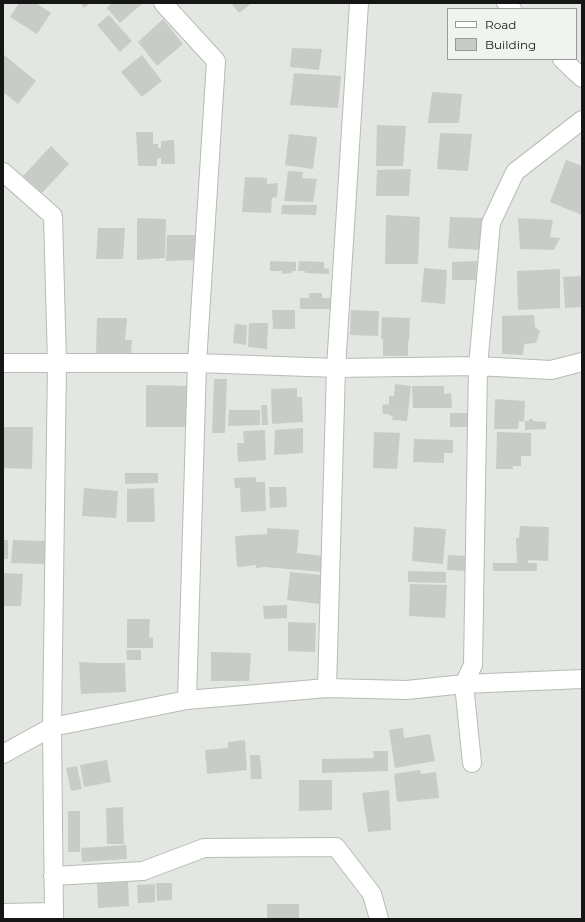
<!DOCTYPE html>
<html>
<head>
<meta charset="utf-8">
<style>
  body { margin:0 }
  #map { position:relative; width:585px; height:922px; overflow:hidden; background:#e3e7e1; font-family:Montserrat,sans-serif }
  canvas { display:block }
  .frame { position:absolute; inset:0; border:4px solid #151615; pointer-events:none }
  .legend { position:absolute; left:447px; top:8px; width:130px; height:52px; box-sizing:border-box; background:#f0f4ef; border:1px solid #989b98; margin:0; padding:5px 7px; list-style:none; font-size:12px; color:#151615 }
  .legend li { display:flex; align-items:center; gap:8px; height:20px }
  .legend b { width:20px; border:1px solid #989b98 }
</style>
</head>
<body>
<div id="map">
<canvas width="585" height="922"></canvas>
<div class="frame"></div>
<ul class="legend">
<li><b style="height:5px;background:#fff"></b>Road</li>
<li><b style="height:11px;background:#c8ccc7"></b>Building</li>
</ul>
</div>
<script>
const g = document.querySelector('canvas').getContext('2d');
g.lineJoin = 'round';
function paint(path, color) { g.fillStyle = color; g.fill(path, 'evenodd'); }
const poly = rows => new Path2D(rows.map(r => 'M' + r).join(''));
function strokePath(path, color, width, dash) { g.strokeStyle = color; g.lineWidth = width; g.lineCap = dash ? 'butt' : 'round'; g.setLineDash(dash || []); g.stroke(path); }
const building = poly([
  [19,3,36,3,51,13,37,34,10,17],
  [80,3,90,3,84,8],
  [112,3,143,3,120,23,107,8],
  [231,3,252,3,239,13],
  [109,15,132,41,120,52,97,25],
  [163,19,183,44,157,66,138,42],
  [292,48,322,49,319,70,290,67],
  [3,54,36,81,18,104,3,92],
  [142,55,162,81,142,97,121,72],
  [294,73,341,76,338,108,290,105],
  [432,92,462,94,459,123,428,123],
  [377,125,406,126,403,166,376,166],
  [136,132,153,132,153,144,158,144,158,148,161,148,161,141,174,140,175,164,161,164,161,158,157,159,157,166,138,166],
  [440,133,472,134,468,171,437,169],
  [289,134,317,137,313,169,285,165],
  [51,146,69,164,42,193,23,176],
  [566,160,582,166,582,215,550,202],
  [411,169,409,196,376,196,377,170],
  [288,171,303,172,302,178,317,179,313,202,284,201],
  [245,177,267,178,267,184,278,183,277,197,272,198,271,213,242,212],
  [282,205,317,205,316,215,281,214],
  [386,215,420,217,418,264,385,264],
  [450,217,483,218,480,250,448,248],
  [137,218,166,219,165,258,137,260],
  [518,218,553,220,550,237,560,238,554,250,520,249],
  [98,228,125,228,123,259,96,259],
  [167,235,197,235,194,260,166,261],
  [270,261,296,262,296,271,292,271,292,273,282,274,282,271,270,271],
  [299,261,324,262,324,268,329,269,329,274,305,273,305,271,298,271],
  [477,261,476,280,452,280,452,262],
  [424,268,447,270,445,304,421,302],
  [560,269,560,308,518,310,517,271],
  [582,276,582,307,565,308,563,277],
  [309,293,322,293,322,298,330,298,330,309,300,309,300,298,309,298],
  [272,310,295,310,295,329,273,329],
  [351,310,379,311,378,336,350,335],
  [534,315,535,327,540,331,536,343,524,344,523,355,502,354,502,316],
  [382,317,410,318,409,341,408,341,408,356,383,356,383,339,381,339],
  [97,318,127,318,125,340,132,340,131,354,96,354],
  [249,323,268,323,267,349,248,347],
  [235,324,247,325,246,345,233,343],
  [214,379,227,379,225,433,212,433],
  [395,384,411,386,407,421,392,420,393,415,389,416,389,414,383,414,382,405,389,404,389,396,394,396],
  [146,385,190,386,188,427,146,427],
  [412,386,444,386,444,394,451,393,452,408,413,408],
  [297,388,297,397,302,397,303,422,272,424,271,389],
  [495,399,525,401,524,422,519,421,518,429,494,429],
  [261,405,267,405,268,425,262,425],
  [229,410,260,410,260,425,228,426],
  [450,413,470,413,470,427,450,427],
  [529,419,533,419,533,421,546,422,546,429,525,430,525,421,529,421],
  [3,427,33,427,32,469,3,468],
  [303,428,303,453,274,455,275,430],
  [265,430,266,460,238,462,237,443,244,443,243,431],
  [374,432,400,433,397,469,373,468],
  [497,432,531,433,531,456,521,456,521,466,513,466,513,469,496,469],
  [414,439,453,440,453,453,444,453,444,463,413,462],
  [125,473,158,473,158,483,125,484],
  [256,477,256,482,265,482,266,511,241,512,240,488,235,488,234,478],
  [269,487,286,487,287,507,270,508],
  [84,488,118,491,116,518,82,516],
  [154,488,155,522,127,522,127,489],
  [520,526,549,527,548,561,528,560,528,563,537,563,537,571,493,571,493,563,517,563,516,538,519,538],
  [414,527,446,529,443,564,412,561],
  [267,528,299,530,297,553,324,556,322,572,264,567,256,568,256,565,238,567,238,565,237,566,235,536,267,534],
  [3,540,8,540,8,559,3,559],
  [13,540,45,541,45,564,11,563],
  [448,555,466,556,465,571,447,570],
  [408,571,446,572,446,583,408,582],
  [290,572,323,575,319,604,287,600],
  [3,573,23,574,21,606,3,606],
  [410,584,447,585,445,618,409,616],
  [287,605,287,618,264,619,263,606],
  [127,619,150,619,149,638,153,637,153,648,127,648],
  [288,622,316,623,315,652,288,651],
  [126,650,141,650,141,660,127,660],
  [211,652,251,653,249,681,211,681],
  [79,662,98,663,125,663,126,692,81,694],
  [403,728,404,738,430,734,435,761,395,768,389,730],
  [245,740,247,770,207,774,205,750,228,748,228,742],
  [373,751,388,751,388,771,322,773,322,759,374,758],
  [250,755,260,755,262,779,251,779],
  [107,760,111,782,84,787,80,765],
  [77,766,82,789,71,791,66,768],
  [420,770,421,774,436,772,439,798,397,802,394,774],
  [299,780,332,780,332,810,299,811],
  [389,790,391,830,368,832,362,793],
  [123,807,124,844,107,844,106,808],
  [68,811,80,811,80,852,68,852],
  [126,845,127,859,82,862,81,848],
  [128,882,129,906,98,908,97,883],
  [156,883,172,883,172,900,157,901],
  [155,884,155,902,138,903,137,885],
  [267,904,299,904,299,919,267,919]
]);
const minor = poly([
  [163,3,216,61,197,363,187,700],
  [506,3,512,9],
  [562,59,582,78],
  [3,172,53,216,57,363,52,727,54,919],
  [3,363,197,363,336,368,478,366,551,370,582,362],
  [327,688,336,368,359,3],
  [3,754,52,727,187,700,327,688,407,690,464,684,582,679],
  [472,763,464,684,473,665,478,366,491,223,515,172,582,120],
  [53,876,143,871,204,848,336,847,372,894,379,919],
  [3,913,54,912]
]);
paint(building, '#c8ccc7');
strokePath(minor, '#b8bbb6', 20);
strokePath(minor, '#fff', 18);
</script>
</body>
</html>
